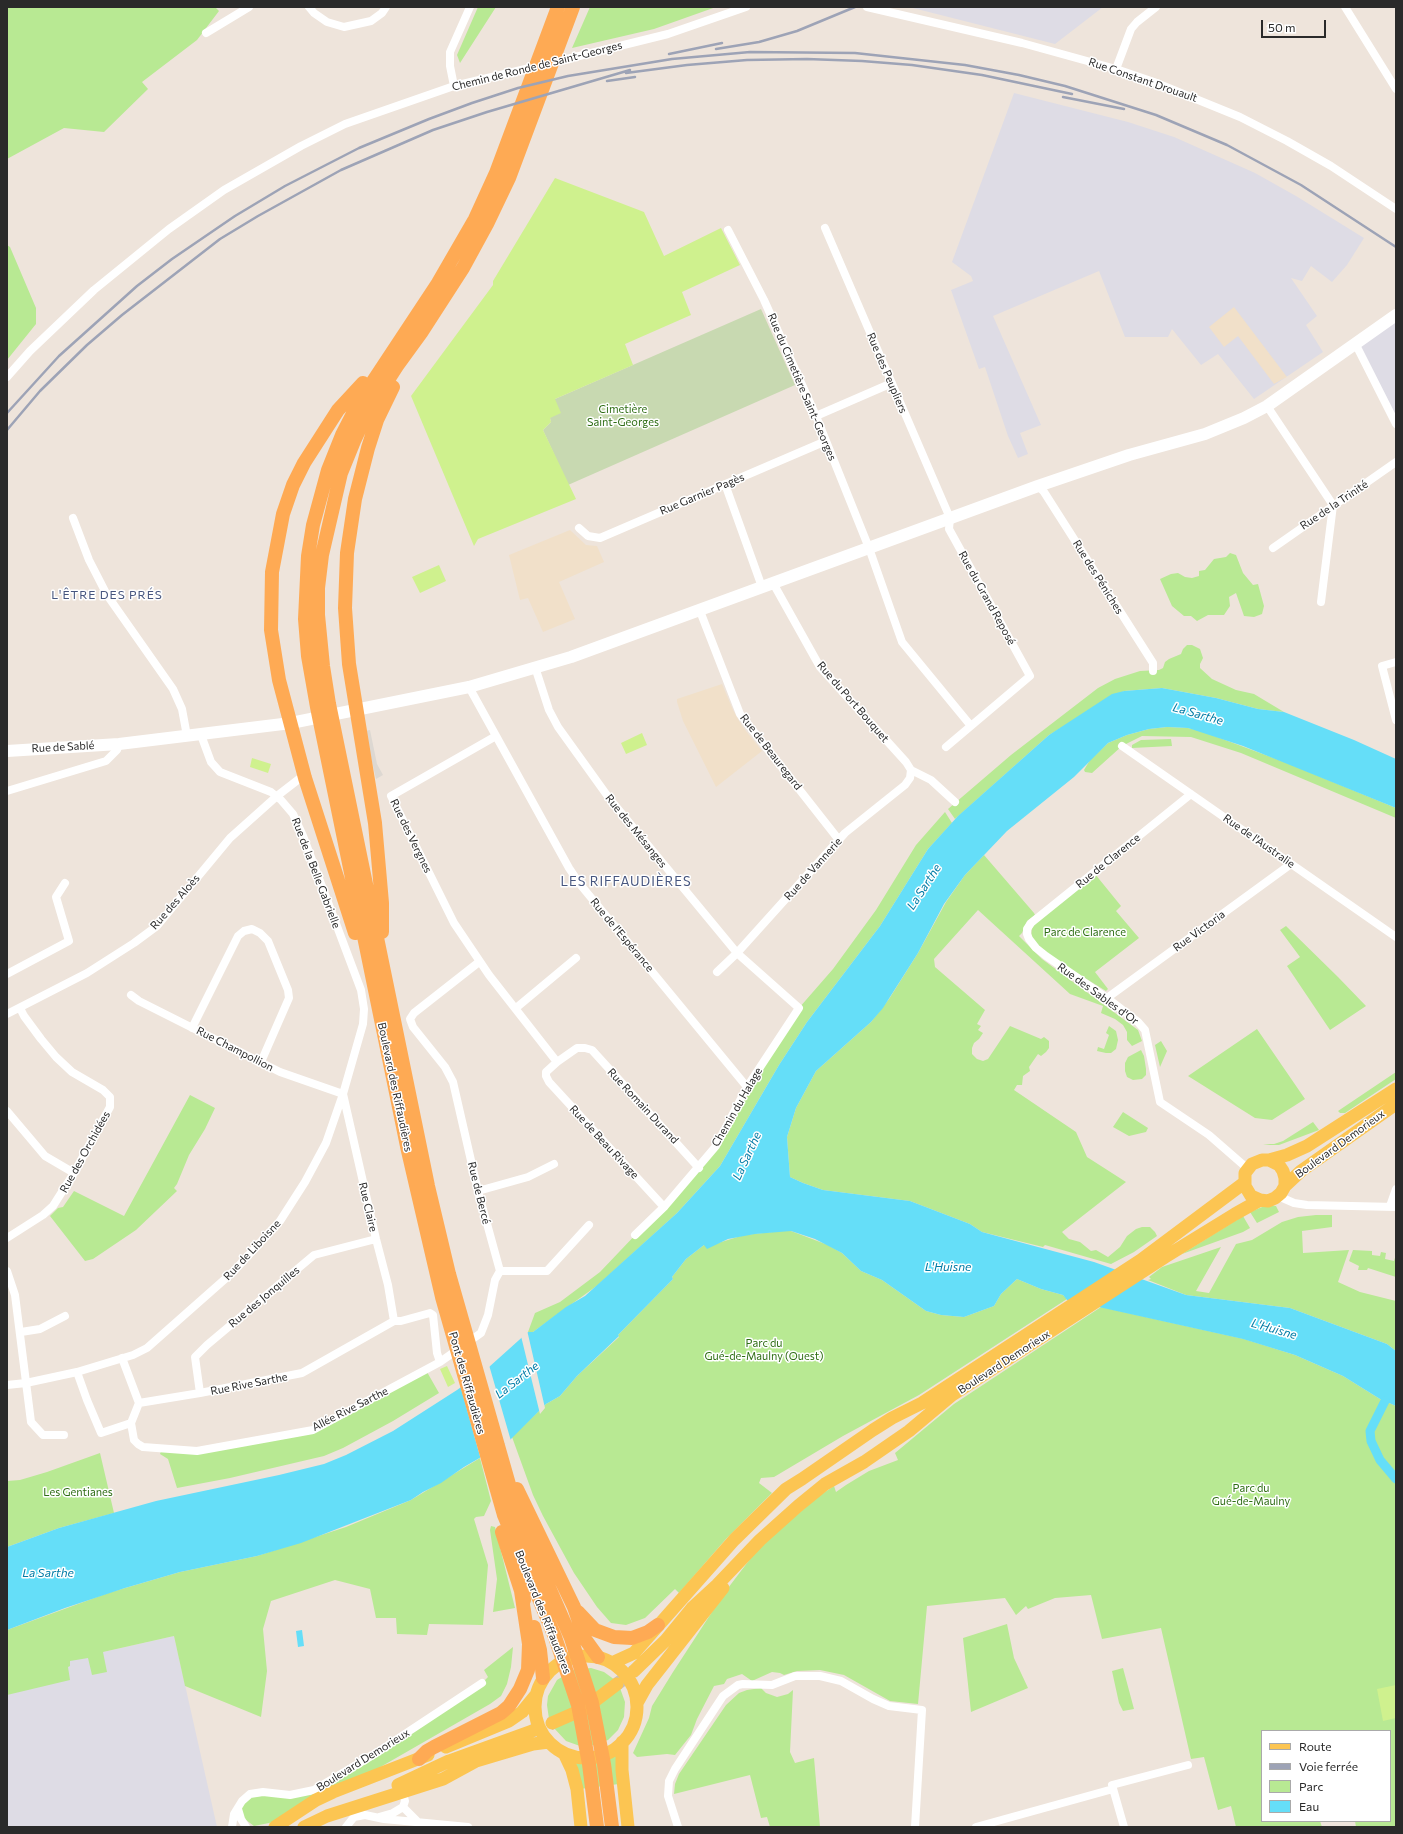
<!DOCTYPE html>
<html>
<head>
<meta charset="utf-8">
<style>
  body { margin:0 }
  #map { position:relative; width:1403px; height:1834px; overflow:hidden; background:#eee4db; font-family:Commissioner,sans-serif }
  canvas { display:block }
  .frame { position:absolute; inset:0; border:8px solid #2a2a2a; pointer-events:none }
  .legend { position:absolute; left:1261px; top:1730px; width:130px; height:92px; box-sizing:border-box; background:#fff; border:1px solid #aaa; margin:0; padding:5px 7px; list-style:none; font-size:12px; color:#2a2a2a }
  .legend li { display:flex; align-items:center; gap:8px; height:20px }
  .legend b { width:20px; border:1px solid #aaa }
  .scale { position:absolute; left:1261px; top:20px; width:65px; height:18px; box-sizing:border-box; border:2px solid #2a2a2a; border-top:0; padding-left:5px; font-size:12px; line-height:14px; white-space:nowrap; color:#2a2a2a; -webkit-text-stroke:3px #fff; paint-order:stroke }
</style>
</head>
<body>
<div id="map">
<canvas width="1403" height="1834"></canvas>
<div class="frame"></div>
<ul class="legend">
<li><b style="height:5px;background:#fcc552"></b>Route</li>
<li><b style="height:5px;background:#9da3b6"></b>Voie ferrée</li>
<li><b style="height:11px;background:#b8e993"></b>Parc</li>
<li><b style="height:11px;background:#65def8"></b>Eau</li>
</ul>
<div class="scale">50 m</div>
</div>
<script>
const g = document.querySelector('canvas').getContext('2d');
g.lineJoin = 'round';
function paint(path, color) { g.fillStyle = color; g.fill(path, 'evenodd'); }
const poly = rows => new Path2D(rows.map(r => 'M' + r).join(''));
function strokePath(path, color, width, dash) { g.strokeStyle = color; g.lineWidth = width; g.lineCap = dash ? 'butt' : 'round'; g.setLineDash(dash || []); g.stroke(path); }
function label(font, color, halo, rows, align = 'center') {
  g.font = font + ' Commissioner,sans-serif'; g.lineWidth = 3; g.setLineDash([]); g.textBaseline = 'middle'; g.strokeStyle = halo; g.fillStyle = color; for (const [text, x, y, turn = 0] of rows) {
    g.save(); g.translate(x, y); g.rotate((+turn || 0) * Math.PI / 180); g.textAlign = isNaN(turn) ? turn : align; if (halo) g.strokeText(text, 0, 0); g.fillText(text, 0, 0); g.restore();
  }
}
const industrial = poly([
  [909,7,1103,7,1055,44],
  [1014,93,1128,122,1174,137,1255,173,1296,196,1364,238,1347,265,1332,282,1311,266,1302,281,1291,278,1317,316,1306,325,1323,352,1254,399,1218,354,1201,365,1172,329,1168,337,1125,337,1099,271,993,316,1041,425,1020,433,1028,454,1018,458,1008,436,985,367,979,369,951,290,973,281,971,276,952,262],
  [1396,315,1396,424,1355,343],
  [174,1636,217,1827,7,1827,7,1641,103,1652]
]);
const education = poly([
  [1234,307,1287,377,1281,380,1274,384,1238,336,1224,347,1209,327],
  [570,530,586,545,597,546,604,562,559,582,575,619,543,632,528,598,520,600,509,555],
  [722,684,733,710,742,726,762,751,716,787,683,721,677,702,677,699]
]);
const green = poly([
  [7,7,215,7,219,11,197,40,142,82,148,89,104,132,64,128,7,159],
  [478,7,496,7,460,63,457,55],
  [590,7,716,7,654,29,572,48],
  [7,245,10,247,36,308,36,324,7,360],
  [1230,553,1236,555,1243,573,1253,585,1258,584,1264,606,1262,614,1254,617,1244,616,1236,593,1229,597,1230,606,1224,615,1208,615,1197,621,1191,616,1184,616,1172,606,1160,579,1171,574,1178,573,1185,577,1192,578,1199,576,1199,571,1205,570,1214,559,1226,557],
  [1187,645,1192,645,1200,649,1203,658,1200,664,1200,668,1212,679,1236,690,1254,694,1284,712,1258,709,1216,698,1162,688,1124,691,1049,735,955,819,948,809,1011,755,1098,688,1115,679,1140,671,1159,670,1163,668,1165,662,1169,659,1181,654,1183,649],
  [1167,727,1188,728,1201,731,1287,763,1396,808,1396,818,1241,753,1191,737,1142,736,1122,746,1092,773,1085,772,1084,770,1090,760,1108,743,1127,735,1149,729],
  [1171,739,1172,746,1132,748,1132,745,1141,740],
  [945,812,952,823,928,849,880,926,807,1022,779,1065,720,1166,677,1213,598,1285,533,1332,528,1332,535,1313,560,1302,600,1272,699,1168,747,1087,799,1008,833,969,876,910,916,845],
  [984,855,1034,913,1035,915,1027,921,1022,933,1019,936,1042,959,1138,1030,1142,1041,1132,1046,1127,1040,1127,1032,1123,1025,1115,1019,1101,1013,1103,1006,1070,994,978,910,934,959,935,967,985,1010,977,1024,981,1026,978,1030,983,1033,979,1039,974,1043,972,1048,972,1054,977,1059,983,1061,988,1059,1010,1026,1041,1039,1044,1037,1049,1041,1049,1048,1046,1052,1041,1056,1038,1054,1029,1067,1030,1071,1023,1076,1022,1085,1017,1085,1014,1090,1076,1132,1087,1157,1126,1182,1062,1232,1069,1239,1080,1242,1091,1251,1096,1250,1108,1257,1120,1247,1127,1236,1136,1229,1142,1227,1150,1227,1155,1232,1157,1236,1134,1252,1111,1264,1045,1245,1043,1247,982,1232,970,1224,910,1201,823,1190,803,1183,790,1177,787,1137,796,1108,816,1071,871,1022,889,999,918,953,946,902,965,875],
  [1095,874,1121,906,1116,911,1139,938,1095,972,1108,989,1106,991,1046,954,1031,938,1032,928,1037,921],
  [1286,926,1338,977,1366,1006,1330,1030,1287,966,1300,957,1280,930],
  [1109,1026,1116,1031,1118,1040,1116,1049,1111,1053,1106,1053,1097,1051,1098,1047,1104,1049,1109,1035,1106,1033],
  [1257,1029,1305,1099,1272,1120,1255,1118,1188,1076],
  [1161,1041,1167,1051,1160,1067,1155,1045],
  [1141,1050,1144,1056,1146,1069,1146,1075,1142,1079,1133,1080,1127,1077,1125,1071,1125,1063,1128,1057],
  [1396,1072,1396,1079,1345,1113,1340,1113,1338,1111],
  [190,1095,215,1108,205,1129,189,1155,177,1184,174,1188,177,1191,136,1230,93,1259,85,1261,50,1216,58,1208,63,1207,74,1191,124,1216],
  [1123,1112,1148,1128,1146,1132,1129,1136,1113,1127],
  [1313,1122,1319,1130,1279,1145,1270,1145,1263,1144,1274,1144,1283,1141],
  [1267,1205,1276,1206,1279,1212,1257,1223,1250,1212],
  [1316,1215,1332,1215,1332,1227,1302,1231,1303,1253,1349,1250,1338,1282,1360,1292,1396,1301,1396,1351,1387,1344,1290,1308,1186,1295,1148,1280,1151,1279,1149,1277,1162,1267,1221,1247,1196,1291,1209,1293,1236,1244,1252,1240,1282,1222,1298,1217],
  [1243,1216,1250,1228,1243,1232,1182,1254],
  [782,1231,791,1231,828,1245,842,1253,861,1271,882,1280,926,1311,941,1315,964,1317,994,1306,1001,1294,1017,1279,1041,1289,1063,1295,1067,1299,919,1395,843,1436,774,1477,761,1478,759,1483,772,1493,726,1539,679,1593,675,1589,645,1618,626,1625,611,1623,597,1607,574,1573,543,1516,533,1495,512,1437,546,1404,560,1396,577,1376,619,1337,618,1335,673,1279,672,1277,686,1259,704,1245,718,1243,744,1235],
  [1353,1250,1372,1251,1372,1255,1380,1256,1381,1252,1386,1253,1385,1259,1394,1261,1396,1254,1396,1277,1368,1268,1367,1270,1358,1270,1359,1266,1349,1261],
  [1101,1307,1244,1339,1295,1355,1343,1376,1380,1399,1396,1406,1396,1827,1356,1827,1355,1821,1390,1821,1390,1731,1262,1731,1262,1821,1320,1821,1322,1827,1236,1827,1231,1806,1218,1810,1204,1757,1191,1759,1161,1628,1102,1639,1091,1595,1055,1598,1028,1609,1026,1606,1016,1615,1005,1598,927,1606,918,1704,890,1701,844,1675,820,1670,797,1671,784,1675,780,1673,772,1672,752,1681,742,1674,727,1679,724,1684,714,1686,697,1719,691,1735,675,1755,667,1754,637,1757,633,1753,649,1718,652,1706,673,1672,725,1592,760,1546,819,1496,834,1486,836,1492,846,1485,869,1471,898,1460,895,1453,954,1404],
  [427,1372,439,1393,393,1421,343,1448,324,1456,230,1478,177,1488,168,1459,160,1454,161,1451,199,1454,316,1432],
  [100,1453,114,1513,59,1528,7,1547,7,1481,20,1480,47,1472],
  [480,1458,491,1501,484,1516,476,1517,474,1519,488,1565,483,1625,429,1624,427,1635,397,1634,396,1618,376,1618,370,1589,335,1580,271,1601,263,1629,267,1671,261,1717,185,1686,174,1636,103,1652,107,1672,92,1675,88,1658,70,1661,70,1666,68,1667,70,1680,7,1695,7,1630,108,1593,180,1572,257,1556,346,1527,411,1500],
  [491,1526,495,1527,515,1608,493,1612,497,1579,490,1530],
  [1007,1624,1014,1658,1028,1688,971,1712,963,1638],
  [513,1647,511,1667,507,1684,501,1696,490,1704,363,1777,274,1822,254,1826,246,1820,241,1819,240,1805,246,1797,306,1793,482,1683,488,1677,484,1670],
  [591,1668,604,1672,615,1680,582,1704,549,1719,547,1705,548,1696,557,1680,573,1670],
  [1123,1668,1134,1709,1123,1711,1119,1703,1112,1671],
  [620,1688,625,1702,624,1717,618,1730,608,1740,594,1745,580,1746,566,1741,553,1727],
  [761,1688,766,1693,777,1697,788,1694,793,1690,790,1752,795,1763,814,1758,820,1827,770,1827,767,1817,761,1818,750,1775,674,1794,675,1784,679,1774,726,1705,739,1693,747,1690],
  [616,1755,619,1784,580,1789,573,1762,594,1761]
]);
const cemetery = poly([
  [761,309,795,385,568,485,543,430,551,422,550,418,555,399]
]);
const pitch = poly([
  [555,178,644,212,664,256,721,228,740,265,682,292,691,315,625,344,633,365,555,399,561,413,550,418,551,422,543,430,576,499,478,539,474,546,411,396,493,285,493,281],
  [439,565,446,581,420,593,412,577],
  [642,733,647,745,626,754,621,743],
  [252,758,271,764,268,773,250,767],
  [447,1366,455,1383,448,1387,440,1369],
  [1396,1685,1396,1718,1383,1721,1377,1689]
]);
const plaza = poly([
  [370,730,377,764,383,775,376,779,365,731]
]);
const water = poly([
  [1162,688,1216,698,1258,709,1284,712,1354,740,1396,759,1396,808,1243,746,1188,728,1167,727,1149,729,1127,735,1108,743,1074,777,1007,831,965,875,944,904,918,953,883,1008,871,1022,816,1071,796,1108,787,1137,790,1177,803,1183,823,1190,910,1201,970,1224,982,1232,1094,1262,1186,1295,1290,1308,1387,1344,1396,1351,1396,1406,1380,1399,1343,1376,1295,1355,1243,1339,1067,1300,1063,1295,1041,1289,1017,1279,1001,1294,994,1306,964,1317,941,1315,926,1311,882,1280,861,1271,842,1253,815,1239,791,1231,755,1234,728,1239,707,1249,704,1245,686,1259,672,1277,673,1279,618,1335,619,1336,577,1376,560,1396,546,1404,509,1441,464,1467,441,1483,423,1492,411,1500,301,1543,257,1556,180,1572,125,1588,65,1608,7,1630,7,1547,59,1528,156,1501,279,1475,324,1464,346,1455,393,1431,457,1390,489,1367,528,1332,533,1332,566,1307,585,1296,677,1213,720,1166,779,1065,807,1022,880,926,928,849,958,816,1049,735,1112,694,1124,691],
  [302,1630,304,1646,298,1647,296,1631]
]);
const pier = poly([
  [527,1330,545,1408,540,1414,521,1336],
  [489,1365,511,1441,509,1443,493,1445,494,1451,481,1460,460,1385]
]);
const canal = poly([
  [1385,1401,1370,1431,1371,1441,1380,1460,1396,1479]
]);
const primaryTunnel = poly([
  [617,1684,634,1671],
  [532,1731,552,1723]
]);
const minor = poly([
  [309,7,314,13,327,22,344,27,371,21,382,13,386,7],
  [867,7,1022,43,1116,69,1154,82,1240,117,1287,141,1331,166,1396,209],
  [1345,7,1396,89],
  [206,33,249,7],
  [551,63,668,34,746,7],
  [1116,69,1131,29,1137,22,1156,7],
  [454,86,450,66,450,52,470,7],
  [825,228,950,518,949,529,1030,676,946,747],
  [728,230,764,300,816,416,869,548,902,642,971,726],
  [1355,343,1396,424],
  [7,377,30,351,94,290,169,229,224,190,301,146,345,124,454,86,538,66],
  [1267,406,1333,505,1321,602],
  [816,416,892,383],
  [725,484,762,587],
  [1038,486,1044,492,1153,663,1153,671],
  [73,518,89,560,107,595,173,689,182,709,187,736],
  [579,528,588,536,600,538,826,441],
  [1273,548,1396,462],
  [773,583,820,667,906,762,911,770,931,780,955,802],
  [700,611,740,714,839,840],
  [1396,662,1382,666,1396,720],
  [535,667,549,710,558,727,609,798,737,953,799,1008,747,1087,716,1146,665,1206,635,1235],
  [469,687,569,868,579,883,747,1087],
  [496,736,391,796,454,923,489,975,557,1062],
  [1122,746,1396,937],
  [7,791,106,761,117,750,119,744],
  [1191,794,1031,923,1027,929,1027,934,1029,939,1036,948,1046,956,1107,998,1138,1022,1145,1030,1160,1102,1209,1135,1248,1169],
  [479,962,414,1013,410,1019,413,1027,445,1067,453,1082,478,1191,500,1271,547,1271,589,1225],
  [717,972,737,953,845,833,905,785,910,778,911,770],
  [7,974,69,941,56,897,65,883],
  [131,995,139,1001,280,1072,343,1094,376,1239,388,1285,394,1321],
  [1107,998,1291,864],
  [516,1008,576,958],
  [7,1014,87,973,134,943,157,926,230,838,277,796,299,779,305,778],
  [192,1028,238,936,244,931,252,929,260,933,268,941,288,990,289,998,261,1062],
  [7,1111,45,1156,74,1173],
  [478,1191,528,1177,554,1164],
  [1278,1196,1294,1203,1307,1205,1396,1207],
  [1390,1206,1396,1189],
  [664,1207,549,1082,546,1076,546,1072,557,1062,577,1048,585,1048,592,1050,699,1168],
  [7,1238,43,1215,53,1206,74,1173,110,1107,110,1097,103,1090,72,1072,56,1057,41,1039,24,1016,20,1008],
  [7,1271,15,1295,31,1422,43,1435,64,1435],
  [394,1321,401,1321,430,1313,433,1315,437,1353,440,1362],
  [21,1332,40,1329,65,1316],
  [122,1358,139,1403,200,1393,302,1373,394,1321],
  [77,1372,87,1400,101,1433,131,1423],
  [7,1385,26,1383,77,1372,133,1355,147,1348,233,1272,280,1221,305,1182,326,1143,343,1094,363,1024,364,1009,361,990,303,836,293,814,281,800,271,792,220,772,211,762,201,735],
  [200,1393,195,1357,207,1345,314,1255,376,1239],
  [139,1403,131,1423,134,1440,138,1444,143,1447,197,1451,313,1430,440,1362,481,1333,488,1315,495,1280,500,1271],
  [403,1807,419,1823],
  [238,1809,241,1819,246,1827],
  [379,1817,393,1813,403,1807,405,1801,402,1790],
  [232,1827,234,1814,242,1801,250,1794,263,1792,290,1795,314,1790,373,1755,482,1683],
  [346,1827,354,1817,365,1815,384,1819,468,1827],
  [678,1827,668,1796,669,1781,675,1769,723,1696,738,1685,743,1684,772,1685,795,1676,820,1676,841,1681,873,1699,889,1706,922,1710,915,1827],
  [976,1827,1113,1789],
  [1124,1827,1112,1785,1188,1765]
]);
const secondary = poly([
  [7,751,119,744,291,723,469,687,571,657,1038,486,1129,455,1205,434,1244,418,1267,406,1396,315]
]);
const primary = poly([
  [1269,1160,1279,1165,1283,1171,1285,1178,1285,1186,1281,1193,1275,1198,1268,1201,1260,1200,1251,1196,1245,1186,1245,1173,1252,1164,1262,1160,1269,1160,1287,1155,1307,1146,1396,1089],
  [1285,1186,1301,1171,1396,1104],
  '535 1707a51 51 0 1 1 102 0a51 51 0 1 1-102 0Z',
  [612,1663,634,1653,734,1540,786,1489,802,1479,873,1430,892,1418,922,1403,1141,1260,1244,1183],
  [634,1671,665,1641,692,1608,717,1585,760,1540,798,1506,825,1484,864,1462,909,1431,952,1395,1165,1257,1235,1214,1260,1200],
  [637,1703,647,1685,723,1588],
  [552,1723,584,1709,617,1684],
  [622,1742,622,1770,628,1827],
  [446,1747,509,1721,522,1712,536,1695],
  [564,1753,572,1770,577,1789,581,1827],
  [398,1785,449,1761,532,1731],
  [275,1827,316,1800,333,1792,428,1755],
  [304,1827,327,1816,443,1779,476,1761,533,1744,549,1742]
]);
const trunk = poly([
  [558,7,496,173,475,219,438,283,358,404,342,435,328,470,313,525,308,556,305,619,308,656,317,707,408,1151,442,1297,504,1515,555,1637,578,1705,589,1764,597,1827],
  [573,7,509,178,487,224,463,268,421,333,397,366,368,411,354,441,341,473,322,555,318,588,318,615,323,666,329,704,428,1186,449,1274,518,1516,571,1638,592,1703,604,1764,612,1827],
  [382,932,382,903,375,823,349,664,345,608,347,553,355,499,368,448,377,420,393,387],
  [355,933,305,778,279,680,271,630,272,572,283,514,293,485,304,463,338,410,363,383],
  [517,1489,574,1607,585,1639,598,1657],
  [502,1532,524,1600],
  [578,1612,595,1630,614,1637,632,1638,648,1632,658,1625],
  [534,1627,540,1650,543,1678],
  [419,1759,427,1751,434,1747,501,1713,509,1706,520,1689,528,1670,529,1644,521,1591]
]);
const rail = poly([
  [716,49,759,42,797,31,855,7],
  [669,54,722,43],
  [626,73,687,65,747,60,807,59,862,61,912,65,982,75,1072,94],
  [607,81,635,77],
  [1063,97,1124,109],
  [7,413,59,356,137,286,172,259,235,216,285,186,359,148,429,119,472,103,518,88,568,76,672,59,750,52,855,53,965,65,1019,75,1065,86,1156,115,1227,145,1301,185,1396,247],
  [7,430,40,391,87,345,122,315,220,239,258,216,341,170,433,130,487,112,630,70]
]);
const streetNames = [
  ["Chemin de Ronde de Saint-Georges",537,66,-14],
  ["Rue Constant Drouault",1143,80,19],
  ["Rue des Peupliers",887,373,67],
  ["Rue du Cimetière Saint-Georges",802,387,67],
  ["Rue Garnier Pagès",702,494,-23],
  ["Rue de la Trinité",1334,505,-34],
  ["Rue des Péniches",1098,577,58],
  ["Rue du Grand Reposé",987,598,61],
  ["Rue du Port Bouquet",853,702,49],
  ["Rue de Sablé",63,747,-3],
  ["Rue de Beauregard",771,752,52],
  ["Rue des Mésanges",636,831,51],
  ["Rue des Vergnes",411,836,64],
  ["Rue de l'Australie",1259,841,35],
  ["Rue de Clarence",1108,861,-39],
  ["Rue de Vannerie",813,869,-48],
  ["Rue de la Belle Gabrielle",316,873,69],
  ["Rue des Aloès",175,902,-49],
  ["Rue Victoria",1199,931,-36],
  ["Rue de l'Espérance",622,935,50],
  ["Rue des Sables d'Or",1098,994,36],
  ["Rue Champollion",235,1049,27],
  ["Boulevard des Riffaudières",395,1087,78],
  ["Rue Romain Durand",643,1106,47],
  ["Chemin du Halage",737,1107,-60],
  ["Rue de Beau Rivage",604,1142,47],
  ["Boulevard Demorieux",1340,1144,-36],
  ["Rue des Orchidées",85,1152,-61],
  ["Rue de Bercé",479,1193,76],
  ["Rue Claire",368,1207,77],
  ["Rue de Liboisne",252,1250,-47],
  ["Rue des Jonquilles",264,1297,-40],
  ["Boulevard Demorieux",1004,1362,-33],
  ["Pont des Riffaudières",467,1383,74],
  ["Rue Rive Sarthe",249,1384,-11],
  ["Allée Rive Sarthe",350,1409,-27],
  ["Boulevard des Riffaudières",543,1612,68],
  ["Boulevard Demorieux",363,1760,-32]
];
const parkNames = [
  ["Cimetière",623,409],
  ["Saint-Georges",623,422],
  ["Parc de Clarence",1085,932],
  ["Parc du",764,1343],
  ["Gué-de-Maulny (Ouest)",764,1356],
  ["Parc du",1251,1488],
  ["Gué-de-Maulny",1251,1501],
  ["Les Gentianes",78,1492]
];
const neighbourhoodNames = [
  ["L'ÊTRE DES PRÉS",107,595]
];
const waterNames = [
  ["La Sarthe",1198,714,16],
  ["La Sarthe",924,887,-57],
  ["La Sarthe",747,1156,-65],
  ["L'Huisne",948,1267],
  ["L'Huisne",1274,1329,16],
  ["La Sarthe",517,1380,-38],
  ["La Sarthe",48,1573]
];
const quarterNames = [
  ["LES RIFFAUDIÈRES",626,882]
];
paint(industrial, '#dedce5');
paint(education, '#f1e0c9');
paint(green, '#b8e993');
paint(cemetery, '#c8d9b1');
paint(pitch, '#cff18e');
paint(plaza, '#ddd8d2');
paint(water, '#65def8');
paint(pier, '#eee4db');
strokePath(canal, '#65def8', 9);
strokePath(primaryTunnel, '#c7bfb8', 13, [13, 6]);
strokePath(minor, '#fff', 8);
strokePath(secondary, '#fff', 12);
strokePath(primary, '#fcc552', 13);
strokePath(trunk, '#feaa54', 14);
strokePath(rail, '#9da3b6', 2.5);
label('11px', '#2a2a2a', '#fff', streetNames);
label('11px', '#2e6d14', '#fff', parkNames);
g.letterSpacing = '1px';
label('12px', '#47567f', '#fff', neighbourhoodNames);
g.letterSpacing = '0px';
label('italic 12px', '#027ca6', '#fff', waterNames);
g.letterSpacing = '1px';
label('13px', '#47567f', '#fff', quarterNames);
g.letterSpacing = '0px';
</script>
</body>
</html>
